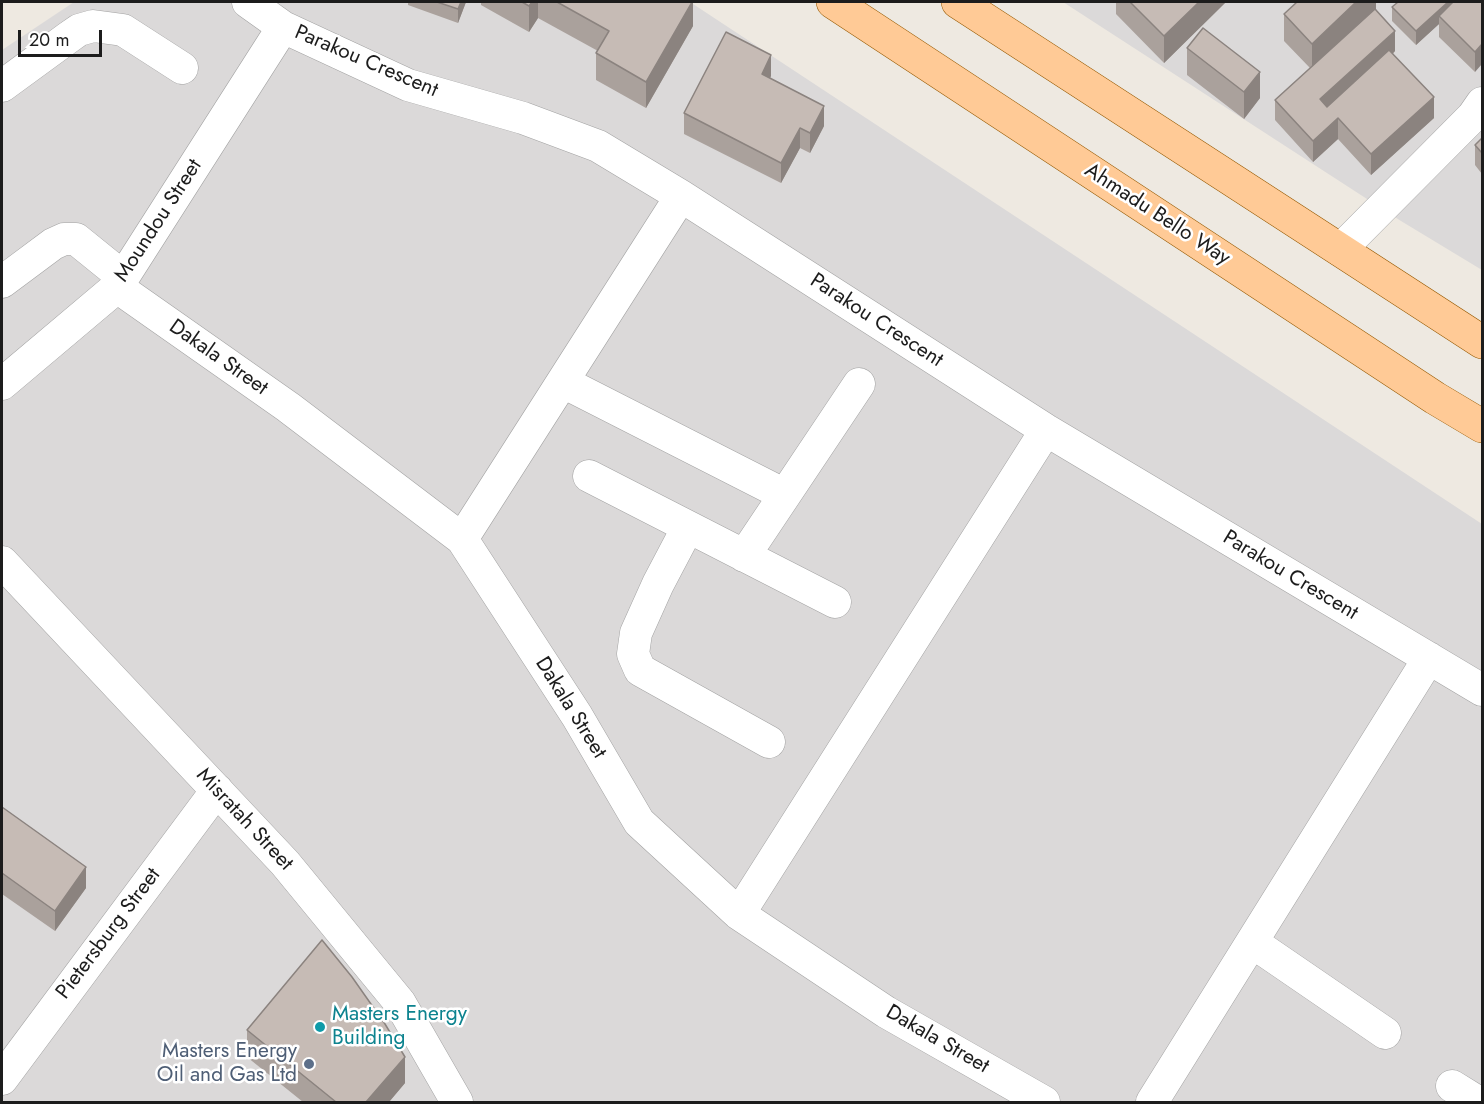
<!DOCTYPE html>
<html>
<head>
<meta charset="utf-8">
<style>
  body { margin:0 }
  #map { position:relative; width:1484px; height:1104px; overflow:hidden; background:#eee9e1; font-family:Jost,sans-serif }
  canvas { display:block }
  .frame { position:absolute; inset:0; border:3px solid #1c1c1c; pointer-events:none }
  .scale { position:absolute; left:18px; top:30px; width:84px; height:27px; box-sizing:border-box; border:3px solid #1c1c1c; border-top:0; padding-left:8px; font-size:18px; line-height:21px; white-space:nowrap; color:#1c1c1c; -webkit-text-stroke:4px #fff; paint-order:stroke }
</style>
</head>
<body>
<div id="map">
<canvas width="1484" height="1104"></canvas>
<div class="frame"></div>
<div class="scale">20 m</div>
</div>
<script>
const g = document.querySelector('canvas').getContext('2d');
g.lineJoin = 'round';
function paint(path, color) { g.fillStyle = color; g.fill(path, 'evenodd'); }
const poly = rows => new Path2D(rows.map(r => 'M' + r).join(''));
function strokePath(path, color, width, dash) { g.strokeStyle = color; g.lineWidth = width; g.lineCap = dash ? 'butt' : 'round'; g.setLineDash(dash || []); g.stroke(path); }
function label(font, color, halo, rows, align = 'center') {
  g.font = font + ' Jost,sans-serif'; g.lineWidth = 5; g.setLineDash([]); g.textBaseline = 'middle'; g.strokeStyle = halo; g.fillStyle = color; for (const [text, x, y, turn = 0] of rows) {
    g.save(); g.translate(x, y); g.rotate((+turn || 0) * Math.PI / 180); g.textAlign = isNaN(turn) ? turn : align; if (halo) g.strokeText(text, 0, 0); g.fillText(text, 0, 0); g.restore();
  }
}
const residential = poly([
  [74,2,690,2,1482,524,1482,1102,2,1102,2,50],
  [1063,2,1482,2,1482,270,1401,221]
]);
const minor = poly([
  [248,2,283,27,408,85,523,118,598,146,681,196,1046,430,1482,690],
  [2,86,69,37,79,30,93,26,123,30,182,68],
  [1340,250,1473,116,1482,103],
  [2,282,53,244,64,239,76,239,123,277],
  [117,287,288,407,462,539,577,716,639,822,739,914,886,1012,1044,1102],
  [563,382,783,494],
  [2,384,117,287,283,27],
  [589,476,835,602],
  [688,527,658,584,636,633,633,654,640,670,769,742],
  [462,539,681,196],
  [744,556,859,384],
  [2,562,285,863,400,1003,457,1102],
  [739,914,1046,430],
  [1252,942,1385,1033],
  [2,1079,217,790],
  [1452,1086,1478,1102],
  [1152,1102,1429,658]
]);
const major = poly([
  [833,2,1435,398,1482,426],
  [958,2,1482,342]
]);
const wall = poly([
  [408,2,466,2,458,23,408,5],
  [481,2,693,2,693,26,646,108,596,80,596,53,598,51,538,18,529,32,481,5],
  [1116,2,1226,2,1164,63,1116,14],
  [1376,2,1376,9,1395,51,1393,54,1434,118,1371,175,1338,139,1313,162,1275,120,1275,100,1310,68,1284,41,1284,14],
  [1482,2,1475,72,1439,37,1439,24,1416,45,1392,21,1392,7],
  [1187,48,1260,98,1244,119,1187,75],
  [771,76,770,78,824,126,810,153,800,148,781,183,684,134,684,113],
  [1482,138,1482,174,1475,165,1475,145],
  [2,807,86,888,55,931,2,894],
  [247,1030,405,1083,389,1102,303,1102,247,1057]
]);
const shadedWall = poly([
  [461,2,466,2,458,23,458,9],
  [532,2,538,2,538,18,529,32,529,6],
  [692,2,693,2,693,26,646,108,646,82],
  [1199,2,1226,2,1164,63,1164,36],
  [1356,2,1376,2,1376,10,1312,70,1312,44],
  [1448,2,1463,2,1439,16,1439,24,1416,45,1416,31],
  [1395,31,1395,51,1320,120,1320,99],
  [1482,44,1482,64,1475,72,1475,52],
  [771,55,771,76,762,95,762,74],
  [1260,72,1260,98,1244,119,1244,92],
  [1434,97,1434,118,1371,175,1371,154],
  [824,106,824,126,810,153,810,133],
  [1338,118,1338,139,1313,162,1313,141],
  [800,128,800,148,781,183,781,163],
  [3,761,3,781,2,784,2,763],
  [86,867,86,888,55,931,55,911],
  [405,1057,405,1083,389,1102,366,1102]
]);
const building = poly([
  [437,2,461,2,458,9,437,2],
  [522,2,532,2,529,6,522,2],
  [557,2,692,2,646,82,596,53,609,31,557,2],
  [1130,2,1199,2,1164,36,1130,2],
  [1297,2,1356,2,1312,44,1284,14,1297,2],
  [1398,2,1448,2,1416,31,1392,7,1398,2],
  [1453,2,1482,2,1482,44,1475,52,1439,16,1453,2],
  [1375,9,1395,31,1320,99,1327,107,1389,50,1434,97,1371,154,1338,118,1313,141,1275,100,1375,9],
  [1203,28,1260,72,1244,92,1187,48,1203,28],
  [726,32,771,55,762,74,824,106,810,133,800,128,781,163,684,113,726,32],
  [1482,138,1482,153,1475,145,1482,138],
  [2,807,86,867,55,911,2,873,2,807],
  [322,940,352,977,385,1024,405,1057,366,1102,336,1102,247,1030,322,940]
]);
const markers = [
  [320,1027,6,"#0f9aa8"],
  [309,1064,6,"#5c6f8a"]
];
const streetNames = [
  ["Parakou Crescent",366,62,23],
  ["Ahmadu Bello Way",1157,215,33],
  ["Moundou Street",159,221,-57],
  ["Parakou Crescent",876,321,33],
  ["Dakala Street",218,358,35],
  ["Parakou Crescent",1290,576,31],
  ["Dakala Street",570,708,58],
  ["Misratah Street",244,820,47],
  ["Pietersburg Street",109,934,-53],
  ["Dakala Street",937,1040,30]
];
const cultureNames = [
  ["Masters Energy",332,1015],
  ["Building",332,1039]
];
const serviceNames = [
  ["Masters Energy",297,1052],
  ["Oil and Gas Ltd",297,1076]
];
paint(residential, '#dbd9d9');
strokePath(minor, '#a3a3a3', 33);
strokePath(major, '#955900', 34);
strokePath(minor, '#fff', 32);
strokePath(major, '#ffca96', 33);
paint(wall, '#aaa19c');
paint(shadedWall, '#8b837f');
paint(building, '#c6bbb5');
strokePath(building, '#8b837f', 1.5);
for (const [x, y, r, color] of markers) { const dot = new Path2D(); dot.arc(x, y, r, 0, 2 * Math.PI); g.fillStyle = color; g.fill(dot); strokePath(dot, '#fff', 2); }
label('21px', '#1c1c1c', '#fff', streetNames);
label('21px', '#0d838f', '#fff', cultureNames, 'left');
label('21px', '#4e5e75', '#fff', serviceNames, 'right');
</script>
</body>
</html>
